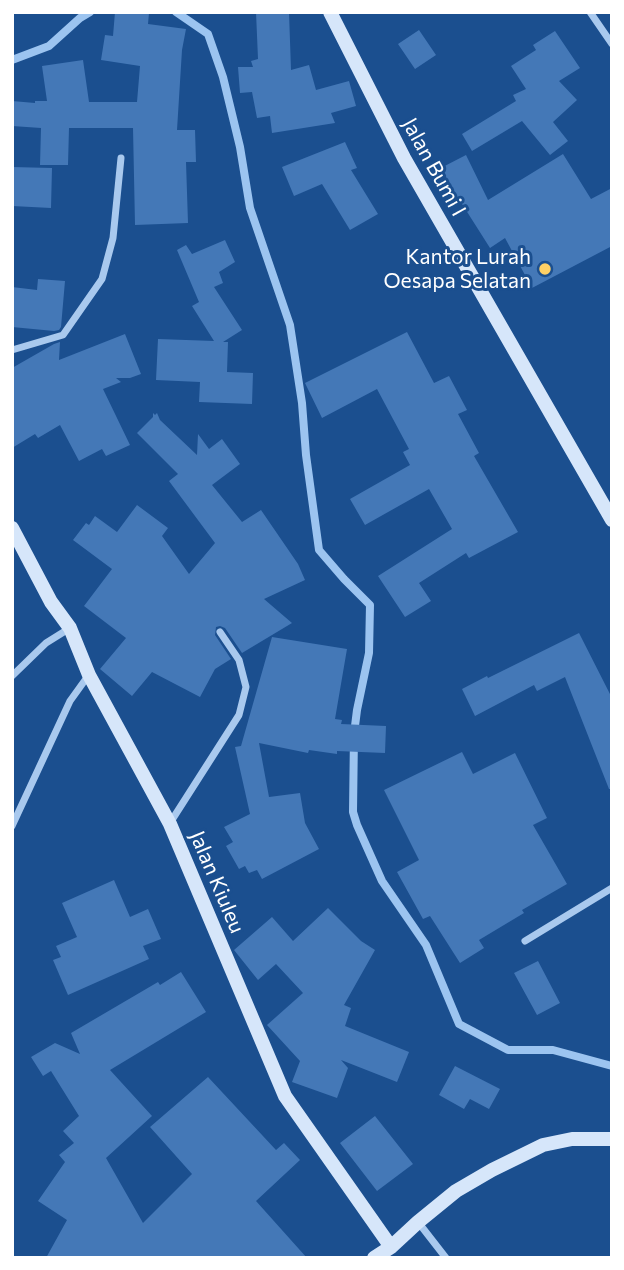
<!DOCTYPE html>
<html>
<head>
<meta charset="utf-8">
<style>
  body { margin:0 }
  #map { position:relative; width:624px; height:1270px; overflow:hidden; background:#1b4f8f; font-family:Commissioner,sans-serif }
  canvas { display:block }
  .frame { position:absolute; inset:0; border:14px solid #fff; pointer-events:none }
</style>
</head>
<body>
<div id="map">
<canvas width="624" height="1270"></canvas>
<div class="frame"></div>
</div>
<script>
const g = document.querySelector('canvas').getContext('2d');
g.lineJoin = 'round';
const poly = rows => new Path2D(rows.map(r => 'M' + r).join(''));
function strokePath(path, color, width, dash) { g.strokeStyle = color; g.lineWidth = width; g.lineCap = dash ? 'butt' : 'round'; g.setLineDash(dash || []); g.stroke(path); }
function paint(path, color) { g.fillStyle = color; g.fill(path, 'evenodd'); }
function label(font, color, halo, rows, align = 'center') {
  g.font = font + ' Commissioner,sans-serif'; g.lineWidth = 6; g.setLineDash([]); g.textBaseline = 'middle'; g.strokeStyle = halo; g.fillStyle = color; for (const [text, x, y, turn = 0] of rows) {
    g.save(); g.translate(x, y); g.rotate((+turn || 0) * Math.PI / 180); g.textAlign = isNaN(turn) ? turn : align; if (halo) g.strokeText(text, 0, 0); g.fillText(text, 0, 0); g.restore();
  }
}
const stream = poly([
  [176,12,208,34,223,77,240,147,250,208,290,325,302,403,306,455,319,550,344,579,370,605,369,653,357,710,354,734,353,812,357,825,382,881,426,945,459,1024,508,1050,553,1050,612,1066],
  [12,60,49,46,80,18,90,12]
]);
const building = poly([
  [115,12,149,13,148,24,186,29,182,50,177,130,195,130,196,162,186,162,188,223,135,225,133,128,69,128,68,165,40,165,41,128,12,126,12,101,35,103,35,101,47,101,42,66,83,60,89,102,137,102,140,66,101,60,105,35,113,36],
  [256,12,289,12,291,70,309,65,316,90,349,81,356,106,331,113,335,123,272,133,270,116,257,118,252,92,240,93,238,67,253,67,251,61,258,59],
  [419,30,436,55,415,69,398,44],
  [555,31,580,68,559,81,577,100,553,122,568,141,550,155,522,121,472,151,462,134,516,101,513,95,526,89,511,66,536,50,533,45],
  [345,142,357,168,351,170,378,214,350,230,322,184,294,196,282,167],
  [563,154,591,199,612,188,612,246,532,288,505,238,490,248,450,185,442,189,433,172,466,155,488,200],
  [12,167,52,168,51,208,12,206],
  [225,240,235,262,219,272,223,283,214,287,242,330,223,342,228,342,227,372,253,373,252,404,199,402,200,382,156,380,158,339,214,341,192,306,199,302,177,250,186,245,192,254],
  [38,279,65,281,61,327,59,330,54,331,12,327,12,287,37,290],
  [407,332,434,383,449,376,467,410,458,414,479,453,474,456,518,532,469,558,466,553,419,583,431,601,405,617,378,576,452,529,429,489,365,525,350,499,410,465,403,452,409,449,377,389,322,418,305,383],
  [125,334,141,374,130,378,116,378,121,382,103,389,130,445,106,456,102,449,79,461,60,425,38,438,35,434,12,448,12,368,54,344,60,342,59,360],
  [153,413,155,415,157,413,160,420,197,455,198,434,209,449,222,439,240,464,212,485,242,522,261,510,298,564,305,580,264,599,292,623,242,653,225,628,220,626,216,627,215,635,231,659,215,669,200,697,152,672,132,696,100,669,126,638,84,606,112,569,73,540,86,523,89,525,95,516,117,532,137,505,168,528,162,536,189,574,215,543,169,481,178,474,137,433,153,417],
  [579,633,612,698,612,789,609,789,565,677,537,691,534,685,475,716,462,689,487,676,488,678],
  [272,637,347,649,335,719,342,720,341,724,386,726,385,753,337,751,337,754,309,750,308,753,259,743,269,797,300,793,305,823,319,849,262,879,257,870,249,873,245,866,239,869,226,846,233,842,224,827,250,814,235,747,241,746],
  [462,752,473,774,515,753,547,818,533,825,567,884,522,910,524,913,479,940,484,948,460,963,430,916,423,919,397,872,419,860,384,790],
  [114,880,130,917,148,909,161,939,143,946,149,959,68,995,53,960,61,957,56,946,77,937,62,903],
  [328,908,361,941,375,950,344,1005,351,1008,345,1026,409,1052,397,1082,341,1060,348,1068,337,1098,292,1082,300,1061,267,1025,303,993,276,964,258,980,234,950,272,917,293,941],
  [538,961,560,1003,537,1015,514,973],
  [181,972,206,1012,110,1070,152,1116,106,1158,143,1223,192,1174,150,1127,208,1077,276,1150,284,1143,300,1160,256,1201,307,1258,46,1258,67,1220,38,1201,65,1162,59,1155,74,1143,63,1131,79,1116,51,1071,43,1076,31,1057,55,1043,80,1054,71,1033,158,982,160,985],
  [455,1066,500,1089,489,1109,470,1099,464,1109,439,1095],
  [375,1116,413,1164,377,1191,340,1143]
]);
const street = poly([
  [590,12,612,44],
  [12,350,63,335,102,279,113,238,121,158],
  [12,676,46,643,70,628],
  [170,823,239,715,246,687,239,660,220,632],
  [12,826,70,701,88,676],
  [525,941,612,888],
  [418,1222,446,1258]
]);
const secondary = poly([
  [330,12,404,158,612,520],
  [12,528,51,602,70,628,89,675,170,824,285,1096,391,1247],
  [374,1258,391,1247,418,1222,456,1191,492,1170,543,1145,572,1139,612,1139]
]);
const markers = [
  [545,269,7,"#ffd166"]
];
const streetNames = [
  ["Jalan Bumi I",434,167,61],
  ["Jalan Kiuleu",217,882,67]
];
const poiNames = [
  ["Kantor Lurah",531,257],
  ["Oesapa Selatan",531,281]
];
strokePath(stream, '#9cc4f0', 8);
paint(building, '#4478b7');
strokePath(street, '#a9c9ee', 7);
strokePath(secondary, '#d6e6fa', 14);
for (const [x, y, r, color] of markers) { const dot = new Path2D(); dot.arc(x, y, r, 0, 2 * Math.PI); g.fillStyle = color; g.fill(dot); strokePath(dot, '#1b4f8f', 2.5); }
label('21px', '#fff', '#1b4f8f', streetNames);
label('21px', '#fff', '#1b4f8f', poiNames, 'right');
</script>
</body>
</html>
